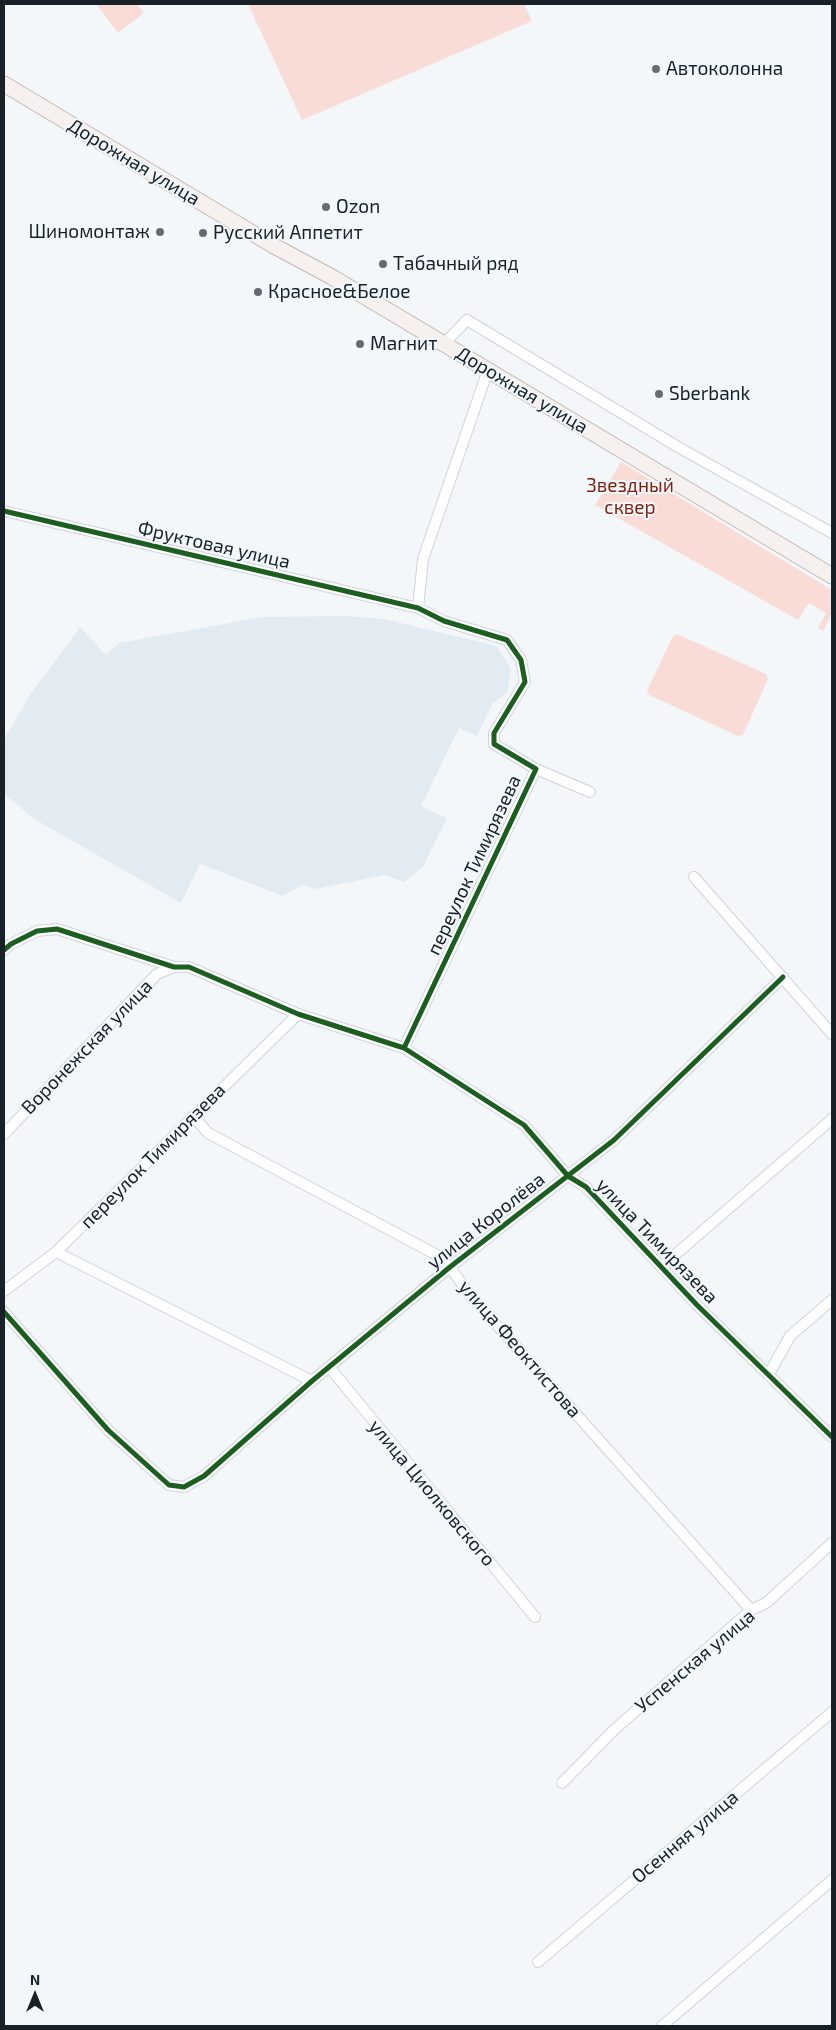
<!DOCTYPE html>
<html>
<head>
<meta charset="utf-8">
<style>
  body { margin:0 }
  #map { position:relative; width:836px; height:2030px; overflow:hidden; background:#f4f7f9; font-family:"Exo 2",sans-serif }
  canvas { display:block }
  .frame { position:absolute; inset:0; border:5px solid #182028; pointer-events:none }
  .north { position:absolute; left:10px; top:1970px; width:50px; height:50px; -webkit-text-stroke:4px #f2f7fb; paint-order:stroke; rotate:0deg; font-size:14px; font-weight:700; line-height:20px; text-align:center; color:#182028 }
  .north::after { content:''; display:block; margin:auto; width:18px; height:22px; background:#182028; clip-path:polygon(50% 0,100% 100%,50% 72%,0 100%) }
</style>
</head>
<body>
<div id="map">
<canvas width="836" height="2030"></canvas>
<div class="frame"></div>
<div class="north">N</div>
</div>
<script>
const g = document.querySelector('canvas').getContext('2d');
g.lineJoin = 'round';
function paint(path, color) { g.fillStyle = color; g.fill(path, 'evenodd'); }
const poly = rows => new Path2D(rows.map(r => 'M' + r).join(''));
function strokePath(path, color, width, dash) { g.strokeStyle = color; g.lineWidth = width; g.lineCap = dash ? 'butt' : 'round'; g.setLineDash(dash || []); g.stroke(path); }
function label(font, color, halo, rows, align = 'center') {
  g.font = font + ' "Exo 2",sans-serif'; g.lineWidth = 4; g.setLineDash([]); g.textBaseline = 'middle'; g.strokeStyle = halo; g.fillStyle = color; for (const [text, x, y, turn = 0] of rows) {
    g.save(); g.translate(x, y); g.rotate((+turn || 0) * Math.PI / 180); g.textAlign = isNaN(turn) ? turn : align; if (halo) g.strokeText(text, 0, 0); g.fillText(text, 0, 0); g.restore();
  }
}
const built = poly([
  [344,616,384,619,497,646,511,669,507,693,493,703,477,736,459,728,421,806,447,818,423,867,404,882,384,875,316,889,303,885,283,896,200,864,181,903,34,819,4,794,4,739,30,695,80,627,106,655,119,643,262,617]
]);
const green = poly([
  [96,4,137,4,144,13,118,33],
  [248,4,524,4,532,21,302,120],
  [621,462,832,590,832,613,823,631,818,628,826,613,809,603,798,620,595,505],
  [677,634,766,674,768,679,743,735,738,736,649,695,647,691,673,636]
]);
const minor = poly([
  [444,344,467,320,678,447,832,533],
  [4,511,418,608,444,621,507,640,521,660,525,682,494,733,494,744,536,769,404,1048],
  [418,608,423,559,488,370],
  [536,769,590,792],
  [694,877,832,1034],
  [4,950,11,944,37,931,57,929,174,967,189,967,298,1014,404,1048,524,1125,568,1176,586,1187,697,1305,832,1437],
  [193,1116,208,1133,435,1254,450,1267,468,1293,751,1610],
  [4,1134,157,974,174,967],
  [56,1252,312,1381],
  [661,1267,832,1119],
  [4,1291,56,1252,298,1014],
  [4,1312,108,1430,169,1485,184,1487,204,1476,312,1381,450,1267,614,1140,783,977],
  [330,1368,535,1617],
  [769,1374,790,1336,832,1300],
  [562,1783,615,1729,751,1610,766,1603,832,1543],
  [538,1962,832,1712],
  [662,2026,832,1880]
]);
const primary = poly([
  [4,84,274,246,332,277,832,576]
]);
const cycleway = poly([
  [4,511,418,608,444,621,507,640,521,660,525,682,494,733,494,744,536,769,404,1048],
  [4,950,11,944,37,931,57,929,174,967,189,967,298,1014,404,1048,524,1125,568,1176,586,1187,697,1305,832,1437],
  [4,1312,108,1430,169,1485,184,1487,204,1476,312,1381,450,1267,614,1140,783,977]
]);
const markers = [
  [656,69,5,"#656b71"],
  [326,207,5,"#656b71"],
  [160,232,5,"#656b71"],
  [203,233,5,"#656b71"],
  [383,264,5,"#656b71"],
  [258,292,5,"#656b71"],
  [360,344,5,"#656b71"],
  [659,394,5,"#656b71"]
];
const poiNames = [
  ["Автоколонна",666,69],
  ["Ozon",336,207],
  ["Шиномонтаж",150,232,"right"],
  ["Русский Аппетит",213,233],
  ["Табачный ряд",393,264],
  ["Красное&Белое",268,292],
  ["Магнит",370,344],
  ["Sberbank",669,394]
];
const streetNames = [
  ["Дорожная улица",134,162,31],
  ["Дорожная улица",522,390,31],
  ["Фруктовая улица",214,545,13],
  ["переулок Тимирязева",474,865,-65],
  ["Воронежская улица",87,1047,-46],
  ["переулок Тимирязева",153,1156,-45],
  ["улица Королёва",486,1221,-38],
  ["улица Тимирязева",657,1241,46],
  ["улица Феоктистова",520,1349,49],
  ["улица Циолковского",432,1493,50],
  ["Успенская улица",695,1661,-40],
  ["Осенняя улица",685,1837,-40]
];
const parkNames = [
  ["Звездный",630,486],
  ["сквер",630,508]
];
paint(built, '#e3ebf2');
paint(green, '#f9dcd6');
strokePath(minor, '#cfd4d9', 12);
strokePath(primary, '#c1b8b6', 17);
strokePath(minor, '#fdfefe', 10);
strokePath(primary, '#f6f0ef', 15);
strokePath(cycleway, '#1b5e20', 5);
for (const [x, y, r, color] of markers) { const dot = new Path2D(); dot.arc(x, y, r, 0, 2 * Math.PI); g.fillStyle = color; g.fill(dot); strokePath(dot, '#f2f7fb', 2); }
label('19px', '#182028', '#f2f7fb', poiNames, 'left');
label('19px', '#182028', '#f2f7fb', streetNames);
label('19px', '#7e1e0b', '#f2f7fb', parkNames);
</script>
</body>
</html>
